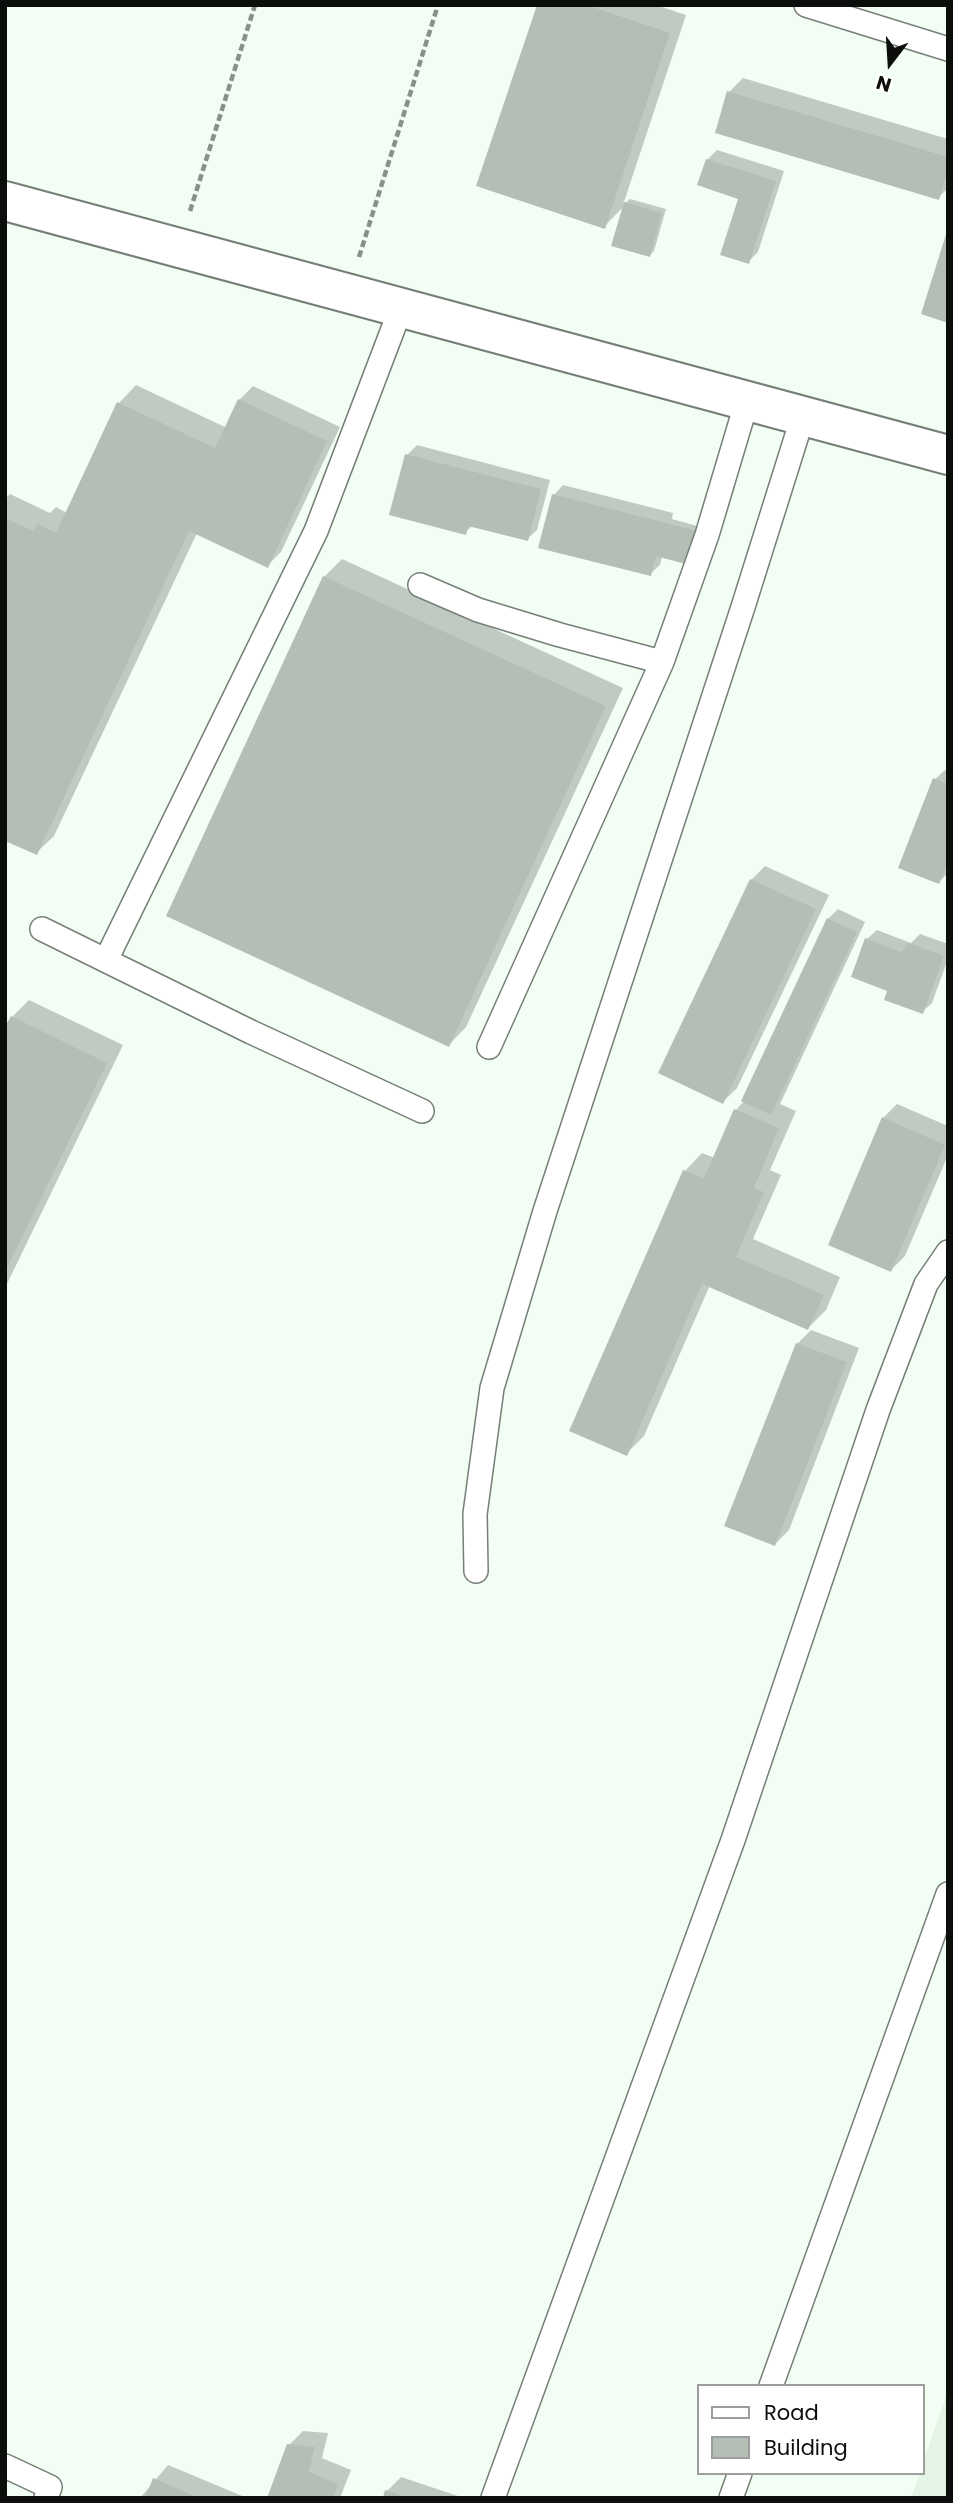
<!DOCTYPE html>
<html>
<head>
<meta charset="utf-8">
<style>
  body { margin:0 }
  #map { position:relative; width:953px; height:2503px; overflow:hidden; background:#f2fdf3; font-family:Poppins,sans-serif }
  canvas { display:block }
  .frame { position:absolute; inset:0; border:7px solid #0b0e0b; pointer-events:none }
  .legend { position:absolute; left:697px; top:2384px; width:228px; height:91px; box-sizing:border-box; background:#fff; border:2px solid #9d9f9d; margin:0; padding:9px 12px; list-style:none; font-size:21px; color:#0b0e0b }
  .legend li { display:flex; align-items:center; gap:14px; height:35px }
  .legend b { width:35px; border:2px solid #9d9f9d }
  .north { position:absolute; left:855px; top:28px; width:70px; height:70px; -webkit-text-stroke:5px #fff; paint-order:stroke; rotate:197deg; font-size:19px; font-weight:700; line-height:28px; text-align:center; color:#0b0e0b }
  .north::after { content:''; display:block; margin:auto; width:24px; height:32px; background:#0b0e0b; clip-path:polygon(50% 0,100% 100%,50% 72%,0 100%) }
</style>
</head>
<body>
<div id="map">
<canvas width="953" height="2503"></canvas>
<div class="frame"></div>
<ul class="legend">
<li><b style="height:9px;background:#fff"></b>Road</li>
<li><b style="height:19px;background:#b4beb5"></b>Building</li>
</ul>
<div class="north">N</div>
</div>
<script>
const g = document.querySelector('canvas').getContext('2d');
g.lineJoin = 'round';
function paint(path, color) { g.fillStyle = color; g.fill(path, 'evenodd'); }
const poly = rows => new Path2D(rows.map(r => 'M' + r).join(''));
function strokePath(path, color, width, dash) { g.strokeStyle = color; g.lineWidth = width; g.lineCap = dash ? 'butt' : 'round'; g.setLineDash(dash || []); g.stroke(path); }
const built = poly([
  [948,2390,948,2498,911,2498,920,2473,923,2473,923,2463]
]);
const shadow = poly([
  [539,5,656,5,686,15,623,205,630,199,666,209,654,251,650,255,624,206,604,227],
  [743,78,948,139,948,188,938,198,729,92],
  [717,150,784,171,758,252,748,262,740,198,707,160],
  [136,385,227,428,239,400,253,386,340,427,281,552,267,566,197,533,54,836,36,853,5,638,5,499,10,494,50,513,56,507,67,513,119,403],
  [417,445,550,480,537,530,527,539,473,525,465,533,407,455],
  [563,485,673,513,672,519,701,527,688,563,662,556,660,565,650,574,554,495],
  [342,559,623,688,466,1027,449,1045,324,577],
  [945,770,948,771,948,873,939,882,935,779],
  [765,866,829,895,737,1088,723,1102,751,880],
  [838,909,865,922,780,1104,796,1111,770,1170,781,1175,753,1239,840,1277,826,1310,808,1328,710,1285,644,1436,626,1454,572,1430,685,1171,702,1153,715,1158,736,1110,744,1101,828,919],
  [877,930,911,943,920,934,948,944,948,959,932,1003,922,1012,889,990,867,939],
  [29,1000,123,1045,5,1288,5,1031,12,1017],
  [897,1104,948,1126,948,1155,905,1256,891,1270,883,1118],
  [811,1330,859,1348,789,1530,775,1544,797,1344],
  [303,2431,328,2433,322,2458,351,2470,340,2498,269,2498,289,2445],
  [168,2465,247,2498,140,2498],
  [401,2477,458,2496,458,2498,385,2498,387,2491]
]);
const building = poly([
  [537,5,587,5,670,33,605,229,476,186],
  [727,91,948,157,948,169,939,200,715,133],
  [706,159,776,181,749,264,720,255,738,199,697,185],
  [624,202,662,213,650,257,611,246],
  [947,231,948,231,948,323,921,314],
  [238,399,327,441,268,568,189,531,37,855,5,841,5,518,34,531,37,524,56,533,117,402,215,448],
  [405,454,541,489,528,541,468,526,466,535,389,515],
  [552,494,698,531,689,565,656,556,651,576,538,548],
  [323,576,606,706,449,1047,166,916],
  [933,778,948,784,948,863,939,884,898,868],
  [750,879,816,909,723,1104,658,1073],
  [827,918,857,932,771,1115,741,1101],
  [865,938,901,952,909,943,944,956,923,1014,884,1000,887,991,851,977],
  [11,1016,107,1063,5,1272,5,1027],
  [734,1109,779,1128,754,1188,764,1192,736,1257,824,1295,808,1330,702,1284,627,1456,569,1431,683,1170,704,1178],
  [882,1117,945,1145,891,1272,828,1245],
  [796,1343,847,1362,775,1546,724,1526],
  [287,2444,315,2447,309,2472,338,2484,333,2498,267,2498],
  [153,2478,200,2498,145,2498],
  [385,2490,406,2497,406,2498,383,2498]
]);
const path = poly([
  [190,211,255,5],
  [359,257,438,5]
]);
const lane = poly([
  [806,5,948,49],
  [420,585,478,610,560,635,662,662],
  [42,929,251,1032,422,1111],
  [106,960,316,531,401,308],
  [489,1047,662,662,707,535,747,401],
  [476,1571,475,1514,492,1388,545,1211,743,607,803,416],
  [771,2386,948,1894],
  [5,2466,50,2487,46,2498],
  [493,2498,733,1840,878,1410,926,1284,948,1252],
  [731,2498,740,2473]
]);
const street = poly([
  [5,201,948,455]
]);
paint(built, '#e3f4e5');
paint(shadow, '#0003');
paint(building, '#b4beb5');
strokePath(lane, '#767f77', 26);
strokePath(street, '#767f77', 42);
strokePath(path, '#899089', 4.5, [7, 3.5]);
strokePath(lane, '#fff', 23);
strokePath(street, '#fff', 38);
</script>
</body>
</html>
